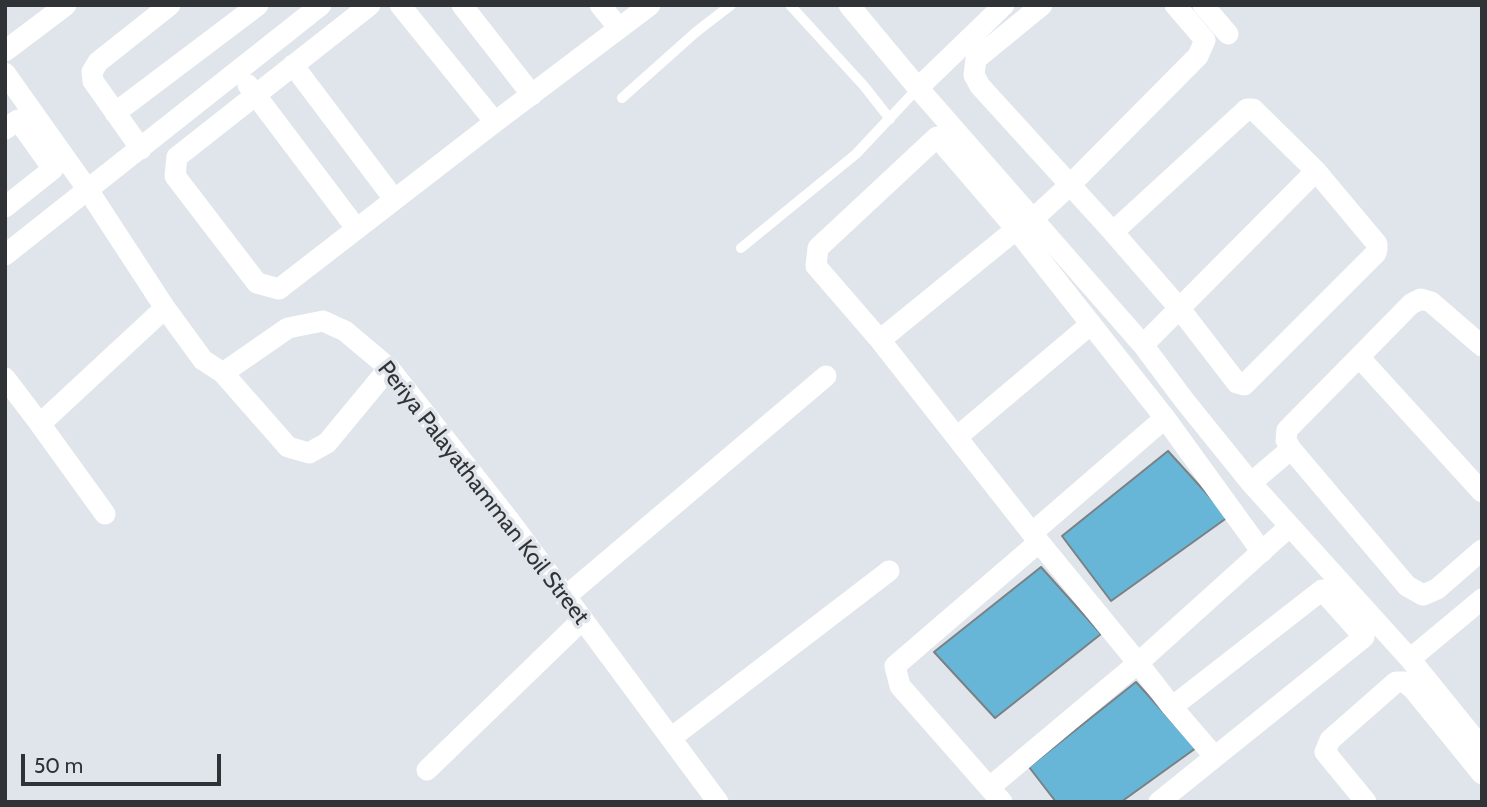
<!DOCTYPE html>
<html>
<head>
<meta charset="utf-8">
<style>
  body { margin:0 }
  #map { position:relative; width:1487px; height:807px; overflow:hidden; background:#dfe5eb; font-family:Cabin,sans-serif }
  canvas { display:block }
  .frame { position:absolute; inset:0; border:7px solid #303335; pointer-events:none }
  .scale { position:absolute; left:21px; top:754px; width:200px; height:32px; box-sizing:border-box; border:4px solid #303335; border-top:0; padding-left:9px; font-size:21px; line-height:24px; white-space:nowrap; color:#303335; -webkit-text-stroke:5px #dfe5eb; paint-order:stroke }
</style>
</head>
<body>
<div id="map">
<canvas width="1487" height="807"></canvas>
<div class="frame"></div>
<div class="scale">50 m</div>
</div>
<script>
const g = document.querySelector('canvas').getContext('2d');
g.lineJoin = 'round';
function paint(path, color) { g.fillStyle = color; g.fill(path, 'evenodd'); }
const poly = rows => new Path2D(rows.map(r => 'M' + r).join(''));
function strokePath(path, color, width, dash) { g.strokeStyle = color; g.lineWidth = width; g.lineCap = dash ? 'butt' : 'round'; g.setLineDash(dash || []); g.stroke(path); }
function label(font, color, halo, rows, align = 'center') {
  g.font = font + ' Cabin,sans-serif'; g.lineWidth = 7; g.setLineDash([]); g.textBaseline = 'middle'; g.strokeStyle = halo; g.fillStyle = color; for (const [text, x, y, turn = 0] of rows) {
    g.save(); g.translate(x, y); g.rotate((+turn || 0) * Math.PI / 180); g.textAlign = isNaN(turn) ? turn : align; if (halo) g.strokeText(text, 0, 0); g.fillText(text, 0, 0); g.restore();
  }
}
const building = poly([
  [1168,451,1228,517,1111,601,1062,536,1168,451],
  [1041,567,1101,634,995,718,934,652,1041,567],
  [1136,682,1196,748,1121,802,1056,802,1029,767,1136,682]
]);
const service = poly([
  [790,5,864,86,890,119],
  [622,98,696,32,731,5],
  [741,248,856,154,918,88]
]);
const minor = poly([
  [370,5,177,157,175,176,257,283,279,289,495,122,650,5],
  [400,5,495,122],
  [462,5,532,95],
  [600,5,619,28],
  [849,5,918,88,1143,345,1184,400,1251,483,1410,659,1482,748],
  [1042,5,976,59,974,75,980,86,1113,232,1180,309,1237,383,1244,385,1376,253,1377,249,1377,244,1316,171,1253,109,1247,109,1113,232],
  [1203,5,1228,34],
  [5,51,66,5],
  [293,65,394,199],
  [5,73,88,190,165,308,203,360,223,373,288,447,309,453,327,443,389,368],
  [248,85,356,228],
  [918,88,1004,5],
  [115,113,258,5],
  [5,129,18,120,53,169,5,207],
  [141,149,93,81,92,72,98,62,170,5],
  [1033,219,1071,184,1198,56,1205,40,1175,5],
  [5,255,321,5],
  [880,340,1025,222],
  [1143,345,1316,171],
  [1359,357,1411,304,1421,299,1431,302,1482,346],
  [223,373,288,328,323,321,345,331,389,368,509,520,718,802],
  [5,378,40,424,165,308],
  [40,424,105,514],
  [957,437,1091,324],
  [1251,483,1291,449],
  [1482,492,1359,357,1287,430,1286,440,1291,449,1407,586,1423,595,1437,589,1482,550],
  [1032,533,1165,418],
  [565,597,826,376],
  [1410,659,1482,599],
  [671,738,889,571],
  [1215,757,1172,707,1138,663,1039,542,880,340,816,266,818,248,937,137,1016,229,1165,418,1262,552],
  [427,770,583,619],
  [990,787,1138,663,1289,527],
  [1002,802,900,686,895,666,1039,542],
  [1159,802,1364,637,1322,590,1172,707],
  [1366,802,1325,752,1330,740,1396,682,1405,682,1413,689,1482,774]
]);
const streetNames = [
  ["Periya Palayathamman Koil Street",483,493,52]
];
paint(building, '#68b6d7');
strokePath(building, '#798184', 2);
strokePath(service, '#fff', 10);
strokePath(minor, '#fff', 21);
label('23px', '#303335', '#dfe5eb', streetNames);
</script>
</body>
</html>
